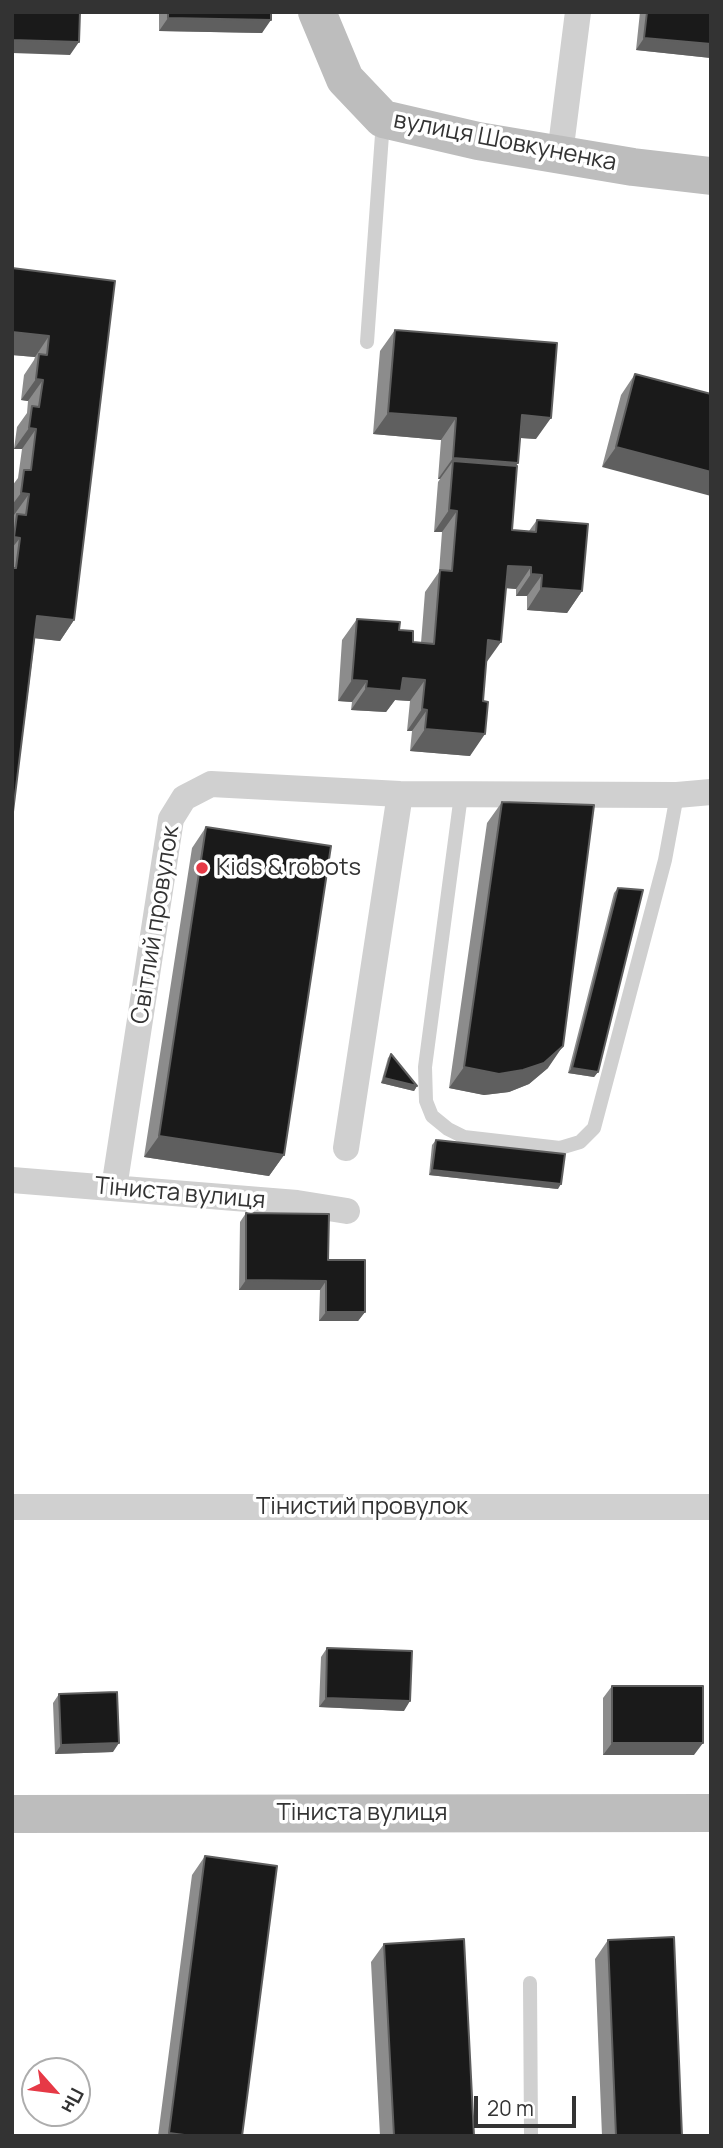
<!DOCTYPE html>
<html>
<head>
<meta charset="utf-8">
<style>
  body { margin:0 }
  #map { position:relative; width:723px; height:2148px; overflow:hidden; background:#fff; font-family:Manrope,sans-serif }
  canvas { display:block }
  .frame { position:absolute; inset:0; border:14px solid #333; pointer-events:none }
  .north { position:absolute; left:21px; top:2057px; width:70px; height:70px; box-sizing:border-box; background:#fff; border:2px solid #adadad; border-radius:50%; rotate:118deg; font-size:19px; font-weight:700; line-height:28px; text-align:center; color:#333 }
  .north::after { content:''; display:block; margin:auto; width:24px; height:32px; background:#e63946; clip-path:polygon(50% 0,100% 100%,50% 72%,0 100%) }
  .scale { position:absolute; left:474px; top:2096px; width:102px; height:32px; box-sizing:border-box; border:4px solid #333; border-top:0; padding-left:9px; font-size:21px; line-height:24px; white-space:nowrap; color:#333; -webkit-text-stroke:5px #fff; paint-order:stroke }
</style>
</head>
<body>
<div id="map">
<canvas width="723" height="2148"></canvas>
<div class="frame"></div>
<div class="north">Пн</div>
<div class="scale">20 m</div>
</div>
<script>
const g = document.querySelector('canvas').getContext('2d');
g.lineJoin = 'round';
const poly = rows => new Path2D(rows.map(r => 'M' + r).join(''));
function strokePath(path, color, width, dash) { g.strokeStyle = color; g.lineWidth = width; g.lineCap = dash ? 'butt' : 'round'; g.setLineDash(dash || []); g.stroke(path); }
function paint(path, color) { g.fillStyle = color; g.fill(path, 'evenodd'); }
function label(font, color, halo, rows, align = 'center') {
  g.font = font + ' Manrope,sans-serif'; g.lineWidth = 7; g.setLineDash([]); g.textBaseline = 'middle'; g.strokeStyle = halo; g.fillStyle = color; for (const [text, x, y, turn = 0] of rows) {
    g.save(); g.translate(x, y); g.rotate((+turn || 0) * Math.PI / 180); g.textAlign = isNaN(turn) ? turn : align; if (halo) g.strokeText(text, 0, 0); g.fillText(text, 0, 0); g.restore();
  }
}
const lane = poly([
  [367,342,383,121],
  [461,795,425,1067,426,1101,432,1116,448,1129,464,1137,560,1148,580,1142,594,1128,665,860,677,795],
  [530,1983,531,2136]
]);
const street = poly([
  [560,154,578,12],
  [346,1148,400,794],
  [12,1180,297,1203,347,1211],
  [114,1188,171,819,184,798,211,784,400,794,677,795,711,792],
  [12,1507,711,1507]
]);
const secondary = poly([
  [317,12,345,79,383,119,478,141,633,167,711,176],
  [12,1814,711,1813]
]);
const wall = poly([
  [159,12,271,12,262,33,159,31],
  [640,12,711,12,711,58,636,50],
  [12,268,115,281,74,620,60,641,35,638,12,820,12,521,14,515,12,514,12,486,18,478,22,449,14,449,17,427,27,413,28,401,21,400,24,375,34,360,35,357,12,355],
  [395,330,536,439,520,438,516,466,512,530,529,531,537,520,582,591,567,613,527,610,527,596,516,596,516,589,506,588,486,663,470,756,410,751,412,731,407,731,410,701,395,700,386,712,351,710,352,702,338,701,342,640,357,619,399,630,413,642,421,643,425,592,439,572,442,532,434,532,438,482,440,479,438,479,441,440,373,434,380,351],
  [635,374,711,394,602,467,621,395],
  [502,802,548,1068,529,1084,509,1092,484,1095,449,1088,487,823],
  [206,827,284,1155,269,1176,144,1157,192,848],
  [618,888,598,1072,594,1077,568,1073,614,893],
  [391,1054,417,1086,414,1091,381,1083,388,1058],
  [436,1140,558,1189,429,1175,432,1145],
  [246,1213,328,1260,365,1312,358,1321,319,1321,320,1290,239,1290,240,1222],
  [327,1648,404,1711,319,1707,321,1657],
  [612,1686,694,1755,603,1755,603,1698],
  [59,1694,113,1752,55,1754,53,1703],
  [205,1856,242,2136,158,2136,192,1875],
  [608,1940,682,2136,602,2136,595,1959],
  [384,1944,474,2136,380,2136,371,1962]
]);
const shadedWall = poly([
  [168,18,271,20,262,33,159,31],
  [644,38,711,44,711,58,636,50],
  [12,40,79,42,70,55,12,53],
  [12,332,49,336,35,357,12,355],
  [36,379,43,380,28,401,21,400],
  [388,413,456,418,441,440,373,434],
  [522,415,551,418,536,439,507,437],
  [29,428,36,429,22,449,14,449],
  [616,447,711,472,711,496,602,467],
  [453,458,518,463,503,484,453,461,440,479,438,479],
  [21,493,29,494,14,515,12,514,12,505],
  [449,510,457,511,442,532,434,532],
  [14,537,20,538,12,548,12,540],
  [508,566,531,567,516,589,493,587],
  [531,574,542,575,527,596,516,596],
  [541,588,582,591,567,613,527,610],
  [37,616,74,620,60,641,23,637],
  [488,640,501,642,486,663],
  [403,678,425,680,410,701,395,700,386,712,351,710,366,688],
  [352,680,367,681,352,702,338,701],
  [422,709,427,710,412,731,407,731],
  [425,729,485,734,470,756,410,751],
  [563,1046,548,1068,529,1084,509,1092,484,1095,449,1088,464,1067],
  [572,1068,598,1072,594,1077,568,1073],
  [384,1078,417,1086,414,1091,381,1083],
  [159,1136,284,1155,269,1176,144,1157],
  [432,1170,561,1184,558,1189,429,1175],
  [246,1280,326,1281,320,1290,239,1290],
  [326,1312,365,1312,358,1321,319,1321],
  [326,1698,410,1701,404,1711,319,1707],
  [119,1743,113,1752,55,1754,61,1745],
  [612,1743,703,1743,694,1755,603,1755],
  [169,2133,192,2136,167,2136]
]);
const building = poly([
  [12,12,80,12,79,42,12,40,12,12],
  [168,12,271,12,271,20,168,18,168,12],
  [647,12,711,12,711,44,644,38,647,12],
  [12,268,115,281,74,620,37,616,12,820,12,568,16,568,20,538,14,537,17,514,26,515,29,494,21,493,24,470,31,470,36,429,29,428,32,406,39,407,43,380,36,379,39,354,47,355,49,336,12,332,12,268],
  [395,330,557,343,551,418,522,415,518,463,453,458,456,418,388,413,395,330],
  [635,374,711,394,711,472,616,447,635,374],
  [453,461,517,466,512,530,536,532,537,520,588,524,582,591,541,588,542,575,531,574,531,567,508,566,501,642,488,640,483,701,488,702,485,734,425,729,427,710,422,709,425,680,403,678,401,691,366,688,367,681,352,680,357,619,400,622,399,630,413,631,413,642,434,644,440,570,452,571,457,511,449,510,453,461],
  [502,802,594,805,563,1046,544,1063,523,1070,499,1074,464,1067,502,802],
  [206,827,331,846,284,1155,159,1136,206,827],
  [618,888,643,890,598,1072,572,1068,618,888],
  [391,1054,417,1086,384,1078,391,1054],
  [436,1140,565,1154,561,1184,432,1170,436,1140],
  [246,1213,329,1214,328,1260,365,1260,365,1312,326,1312,326,1281,246,1280,246,1213],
  [327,1648,412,1651,410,1701,326,1698,327,1648],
  [612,1686,703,1686,703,1743,612,1743,612,1686],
  [117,1692,119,1743,61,1745,59,1694,117,1692],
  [205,1856,277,1866,242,2136,192,2136,169,2133,205,1856],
  [674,1937,682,2136,616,2136,608,1940,674,1937],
  [464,1939,474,2136,394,2136,384,1944,464,1939]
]);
const markers = [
  [202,868,7,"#e63946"]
];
const streetNames = [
  ["вулиця Шовкуненка",505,142,11],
  ["Світлий провулок",156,925,-81],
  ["Тіниста вулиця",180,1194,5],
  ["Тінистий провулок",362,1507],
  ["Тіниста вулиця",362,1813]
];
const poiNames = [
  ["Kids & robots",216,868]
];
strokePath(lane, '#d0d0d0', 14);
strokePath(street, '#d0d0d0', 26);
strokePath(secondary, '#bdbdbd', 38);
paint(wall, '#8c8c8c');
paint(shadedWall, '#5f5f5f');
paint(building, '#1a1a1a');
strokePath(building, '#5f5f5f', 2);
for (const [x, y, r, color] of markers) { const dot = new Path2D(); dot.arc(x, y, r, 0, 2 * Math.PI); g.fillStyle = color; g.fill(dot); strokePath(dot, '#fff', 2.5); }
label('24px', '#333', '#fff', streetNames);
label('24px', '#333', '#fff', poiNames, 'left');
</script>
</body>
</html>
